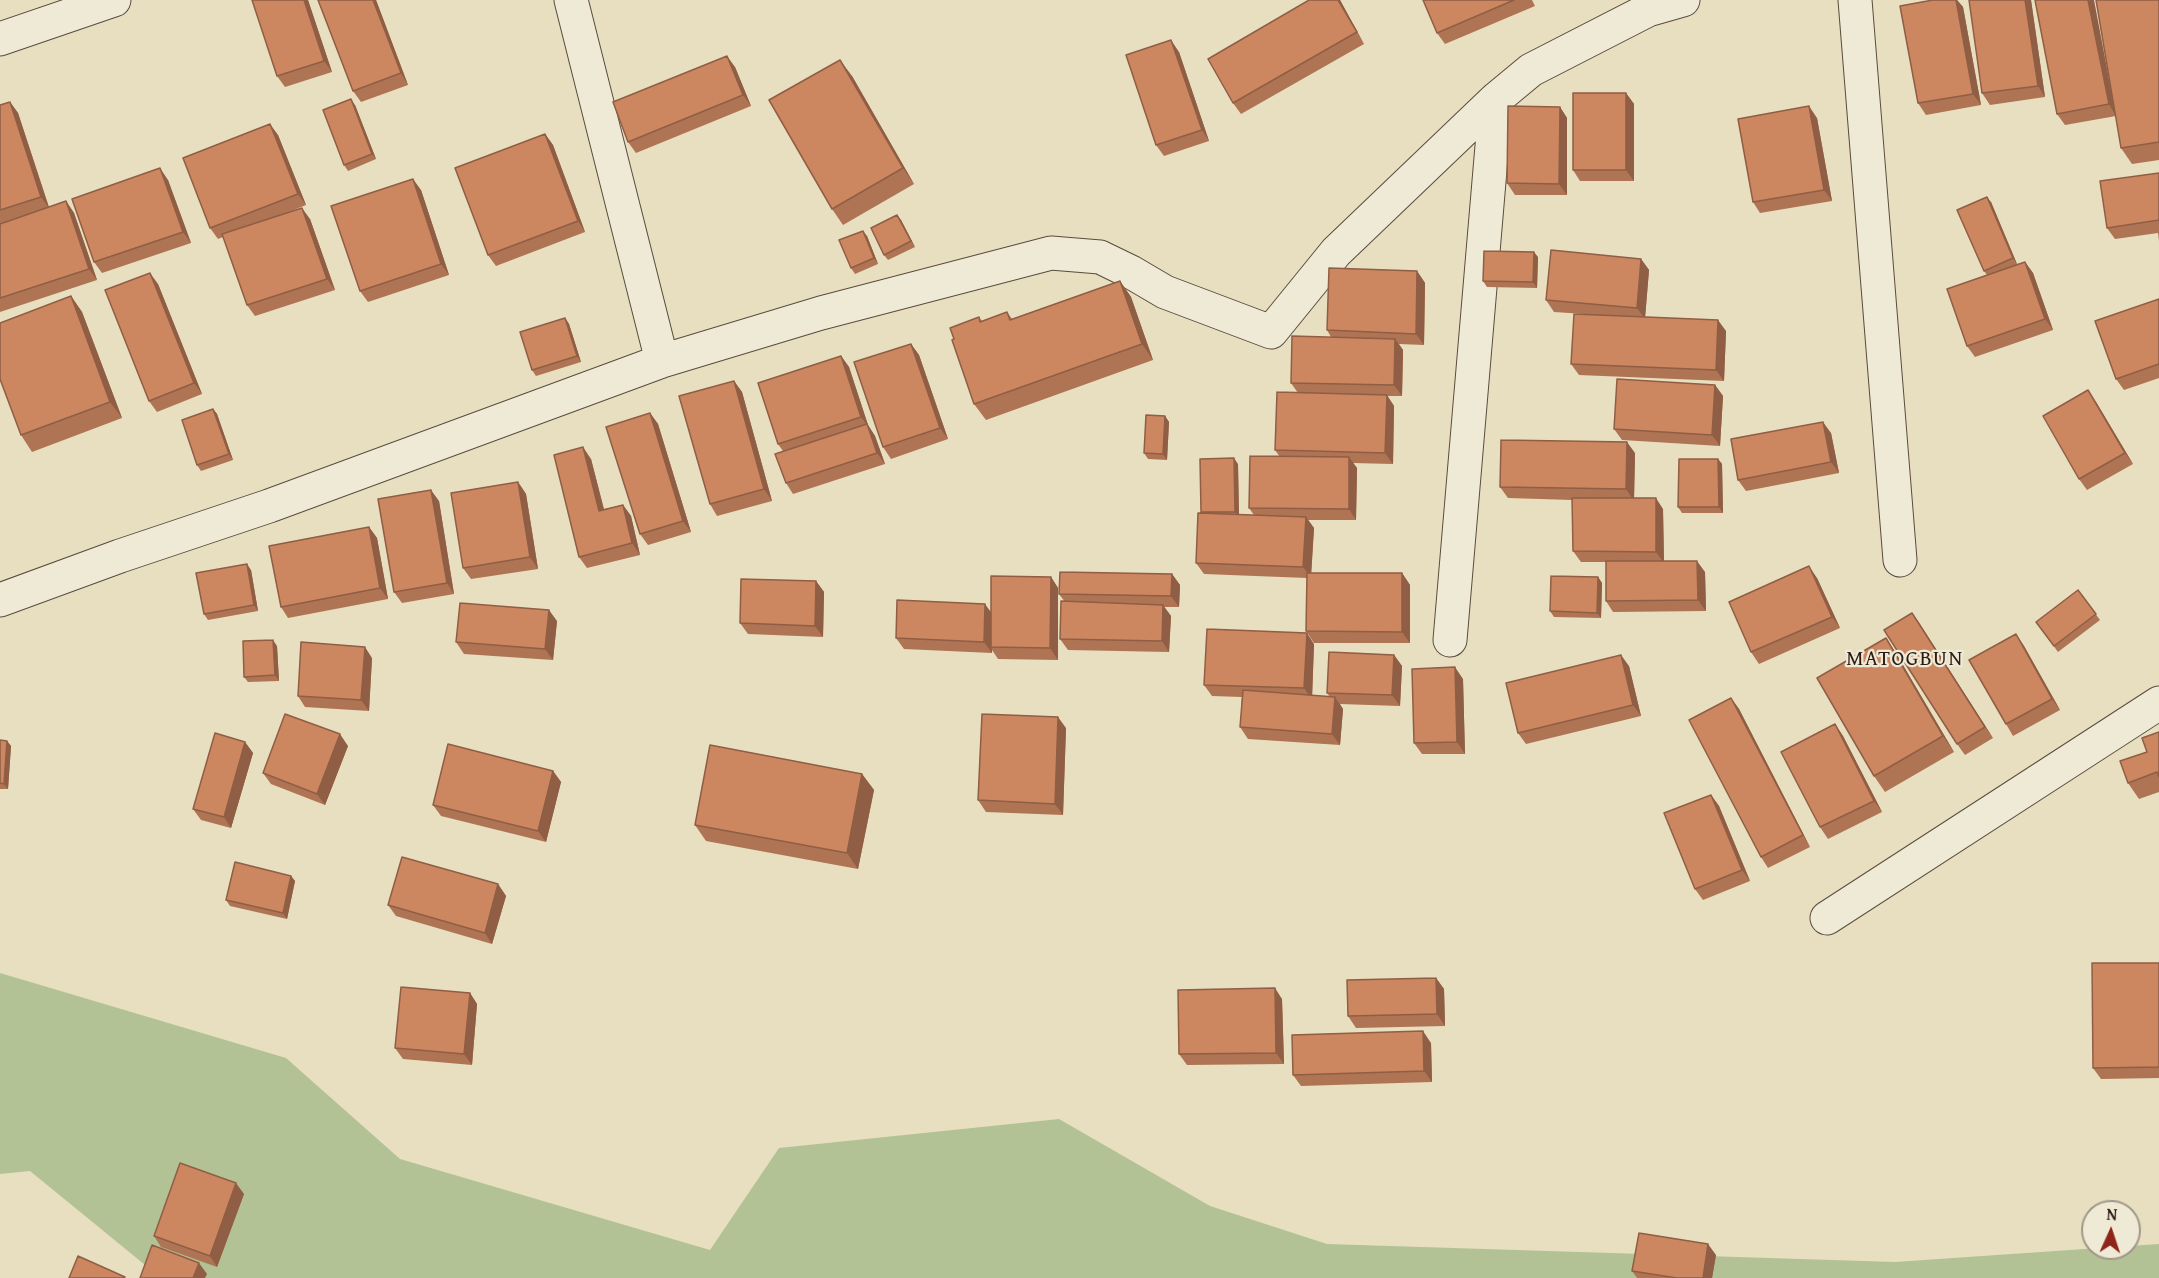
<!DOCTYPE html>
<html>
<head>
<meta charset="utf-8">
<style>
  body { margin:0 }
  #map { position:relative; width:2159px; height:1278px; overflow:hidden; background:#e7dfc0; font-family:"Gentium Book Plus",serif }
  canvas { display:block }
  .north { position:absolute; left:2081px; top:1200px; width:60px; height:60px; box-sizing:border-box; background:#efead6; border:2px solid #a19788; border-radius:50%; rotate:3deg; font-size:16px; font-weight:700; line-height:24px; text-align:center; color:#2c1a13 }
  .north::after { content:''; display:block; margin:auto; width:21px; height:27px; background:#8f2418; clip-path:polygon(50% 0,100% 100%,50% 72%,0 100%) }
</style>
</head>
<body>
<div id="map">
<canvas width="2159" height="1278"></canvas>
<div class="north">N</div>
</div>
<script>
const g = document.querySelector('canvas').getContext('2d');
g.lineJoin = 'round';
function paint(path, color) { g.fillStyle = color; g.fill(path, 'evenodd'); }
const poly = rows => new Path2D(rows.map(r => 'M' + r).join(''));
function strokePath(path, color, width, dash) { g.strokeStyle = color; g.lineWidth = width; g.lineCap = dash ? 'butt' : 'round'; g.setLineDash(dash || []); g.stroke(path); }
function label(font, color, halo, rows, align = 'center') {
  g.font = font + ' "Gentium Book Plus",serif'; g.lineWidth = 4.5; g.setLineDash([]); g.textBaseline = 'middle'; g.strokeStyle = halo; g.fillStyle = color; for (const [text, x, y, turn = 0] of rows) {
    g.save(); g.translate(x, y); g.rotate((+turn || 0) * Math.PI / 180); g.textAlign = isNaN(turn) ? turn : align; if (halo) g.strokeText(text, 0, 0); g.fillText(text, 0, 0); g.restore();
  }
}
const green = poly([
  [0,973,286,1058,400,1159,710,1250,779,1148,1059,1119,1210,1206,1327,1244,1895,1262,2099,1248,2129,1248,2129,1246,2159,1244,2159,1278,161,1278,30,1171,0,1174]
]);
const minor = poly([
  [571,0,662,361],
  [1855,0,1900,560],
  [0,39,114,0],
  [0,600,120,556,269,506,662,361,821,313,1051,253,1100,257,1131,272,1165,292,1271,332,1336,252,1496,99,1531,70,1648,10,1683,0],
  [1450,640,1496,99],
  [1827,918,2159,703]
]);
const wall = poly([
  [308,0,332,72,285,87,277,76],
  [318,0,376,0,408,85,361,102,353,91],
  [1309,0,1340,0,1364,44,1241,114,1233,103],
  [1423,0,1532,0,1535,6,1445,44,1437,33],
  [1933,0,1957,0,1963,7,1981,105,1926,115,1918,103],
  [1969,0,2031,0,2045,97,1990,105,1982,93],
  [2159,0,2159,160,2132,164,2121,148,2116,116,2065,125,2057,114,2112,91],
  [1179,52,1209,141,1164,156,1156,145],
  [735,67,751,106,636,153,628,142],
  [852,76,914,184,843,225,832,209],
  [1626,93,1634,104,1634,181,1580,181,1573,170],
  [10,102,18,113,49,207,66,201,74,213,97,280,0,312,0,105],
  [355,105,376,159,348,171,344,165],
  [1560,107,1567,118,1567,195,1515,195,1507,183],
  [1817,118,1832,201,1760,213,1753,202],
  [545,134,553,145,585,232,496,266,488,255],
  [278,135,306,205,284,214,310,219,335,290,255,316,247,305,223,237,218,239,210,228],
  [2159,173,2159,241,2158,233,2115,239,2107,228],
  [168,180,191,243,102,273,94,262],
  [421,190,449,275,368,302,360,291],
  [1991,202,2017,264,2025,262,2033,273,2053,330,1975,357,1967,346,1987,275,1984,271],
  [897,215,901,220,915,247,888,260,884,255],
  [867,236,878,264,855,274,851,268],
  [1538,257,1537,288,1487,287,1483,281],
  [1641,259,1649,270,1645,317,1726,331,1724,381,1579,375,1571,364,1584,314,1554,312,1546,300],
  [1417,271,1425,283,1424,345,1399,344,1403,350,1402,396,1387,396,1394,406,1393,464,1353,463,1357,468,1356,520,1308,520,1314,528,1311,573,1402,573,1410,585,1410,643,1314,643,1306,631,1307,578,1204,574,1196,563,1202,513,1201,512,1238,464,1239,515,1254,515,1249,508,1280,457,1275,450,1298,393,1291,383,1331,337,1327,330],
  [1120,281,1131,297,1153,360,986,420,974,404,954,339,979,317,982,321,1007,312,1012,319],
  [158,284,202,394,157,412,149,401],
  [71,296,82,312,122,418,32,452,21,435],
  [2159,299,2159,378,2124,390,2116,379],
  [565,318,569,324,581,362,536,376,532,370],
  [911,344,919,355,948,439,891,459,883,447],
  [841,356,849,367,868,425,875,436,885,464,793,494,786,483,783,451,778,444],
  [734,381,742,392,772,501,717,516,710,504],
  [1715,385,1723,396,1720,446,1622,440,1614,429],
  [2096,402,2133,464,2087,490,2079,479],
  [213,409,217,414,233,460,201,471,197,465],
  [650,413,658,424,691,532,648,545,640,534],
  [1165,416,1169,422,1167,460,1148,459,1144,453],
  [1831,433,1839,473,1746,491,1738,480],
  [1635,453,1634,498,1663,509,1664,561,1705,572,1706,611,1613,612,1606,601,1606,562,1581,562,1573,551,1572,500,1508,498,1500,487],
  [591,459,604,509,623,505,631,516,640,555,587,568,579,557],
  [1718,459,1722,464,1723,513,1682,513,1678,507],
  [518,482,526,494,538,569,471,579,463,568],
  [439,501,454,594,402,603,394,592],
  [369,527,377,538,388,599,288,618,281,607],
  [251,570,258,611,208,620,204,614],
  [1172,574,1180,585,1179,607,1164,607,1171,616,1169,652,1068,650,1060,639,1065,602,1059,594],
  [1051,577,1058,588,1058,660,998,659,992,650,992,653,904,649,896,638,991,612],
  [1598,577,1602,583,1601,618,1554,617,1550,611],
  [1817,578,1840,628,1759,664,1751,652],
  [816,581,824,592,823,637,748,634,740,623],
  [2078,590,2100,620,2058,652,2036,622],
  [1912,613,1993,738,1965,755,1957,744],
  [557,621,553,660,464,654,456,642],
  [2016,634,2024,646,2060,710,2013,736,2006,724],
  [1886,638,1897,655,1954,752,1885,792,1874,776],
  [1314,644,1312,696,1330,697,1327,693,1394,655,1402,666,1400,706,1340,704,1343,709,1340,745,1248,739,1240,727,1242,697,1212,696,1204,685],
  [277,646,279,681,248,682,244,677],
  [372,658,369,711,305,707,298,696],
  [1629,666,1641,716,1526,744,1518,733],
  [1463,679,1465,754,1422,754,1414,743],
  [1731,698,1739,709,1810,847,1768,868,1761,857],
  [1835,724,1843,736,1882,812,1828,839,1820,827],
  [1066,728,1063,815,986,812,978,800],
  [2159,732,2159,792,2139,799,2128,783],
  [0,740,7,741,11,746,8,789,0,789],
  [245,742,253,753,231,828,201,820,193,809],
  [348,746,325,805,271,784,263,773],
  [553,771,561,782,546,842,441,816,433,805],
  [862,774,874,790,858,869,706,841,695,825],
  [1711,795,1719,806,1750,881,1703,900,1695,889],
  [291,876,295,881,287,919,230,906,226,900],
  [498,884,506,896,492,944,396,916,388,905],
  [2159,963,2159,1078,2101,1079,2093,1068],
  [1436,978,1444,989,1445,1026,1356,1028,1348,1016],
  [470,993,477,1004,472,1065,403,1059,395,1048],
  [1282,999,1284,1064,1187,1065,1179,1054],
  [1431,1043,1432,1082,1301,1086,1293,1075],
  [244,1194,217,1267,161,1247,154,1236],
  [1716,1255,1712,1278,1637,1278,1632,1271]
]);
const shadedWall = poly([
  [304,0,308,0,332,72,324,61],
  [373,0,376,0,408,85,401,73],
  [1338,0,1340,0,1364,44,1357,32],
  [1956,0,1957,0,1963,7,1981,105,1973,94],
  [2025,0,2031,0,2045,97,2038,86],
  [2088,0,2094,0,2116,116,2109,104],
  [1171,40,1179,52,1209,141,1202,130],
  [727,56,735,67,751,106,743,95],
  [840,60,852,76,914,184,903,168],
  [1626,93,1634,104,1634,181,1626,170],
  [351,99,355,105,376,159,372,154],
  [10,102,18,113,49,208,41,197],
  [1809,106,1817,118,1832,201,1824,190],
  [1560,107,1567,118,1567,195,1559,184],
  [270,124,278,135,306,205,298,194],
  [545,134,553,145,585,232,578,221],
  [160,168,168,180,191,243,183,232],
  [413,179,421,190,449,275,441,264],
  [1987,197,1991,202,2017,264,2013,258],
  [66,201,74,213,97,280,89,269],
  [302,208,310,219,335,290,327,279],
  [897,215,901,220,915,247,911,241],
  [863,231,867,236,878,264,874,258],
  [1534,252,1538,257,1537,288,1533,282],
  [1641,259,1649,270,1645,319,1637,308],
  [2025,262,2033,273,2053,330,2045,319],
  [1417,271,1425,283,1424,345,1416,334],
  [150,273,158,284,202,394,194,383],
  [1120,281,1131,297,1153,360,1142,344],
  [71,296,82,312,122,418,110,402],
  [565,318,569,324,581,362,577,356],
  [1718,320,1726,331,1724,381,1716,370],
  [1395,339,1403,350,1402,396,1394,385],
  [911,344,919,355,948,439,940,428],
  [841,356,849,367,868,425,875,436,885,464,877,453,869,428,861,417],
  [734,381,742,392,772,501,764,489],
  [1715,385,1723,396,1720,446,1712,435],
  [2088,390,2096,402,2133,464,2125,453],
  [1387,395,1394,406,1393,464,1385,453],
  [213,409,217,414,233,460,229,454],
  [650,413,658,424,691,532,683,521],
  [1165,416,1169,422,1167,460,1163,454],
  [1823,422,1831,433,1839,473,1831,462],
  [1627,442,1635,453,1634,501,1626,489],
  [583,447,591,459,607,522,599,511],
  [1349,457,1357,468,1356,520,1349,509],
  [1234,458,1238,464,1239,518,1235,512],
  [1718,459,1722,464,1723,513,1719,507],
  [518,482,526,494,538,569,530,557],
  [431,490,439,501,454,594,447,583],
  [1656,498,1663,509,1664,563,1656,552],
  [623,505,631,516,640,555,632,543],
  [1306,517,1314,528,1311,578,1303,567],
  [369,527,377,538,388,599,380,588],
  [1697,561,1705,572,1706,611,1698,600],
  [247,564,251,570,258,611,254,605],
  [1809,566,1817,578,1840,628,1832,617],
  [1402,573,1410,585,1410,643,1402,632],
  [1172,574,1180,585,1179,607,1171,596],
  [1051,577,1058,588,1058,660,1050,648],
  [1598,577,1602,583,1601,618,1597,613],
  [816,581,824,592,823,637,815,626],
  [985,604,993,615,991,647,992,650,992,653,984,642],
  [1163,605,1171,616,1169,652,1162,641],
  [549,610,557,621,553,660,545,649],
  [1912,613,1920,624,1993,738,1985,727],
  [1307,633,1314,644,1312,700,1304,688],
  [2016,634,2024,646,2060,710,2052,699],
  [1886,638,1897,655,1954,752,1943,736],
  [273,640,277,646,279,681,275,675],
  [365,647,372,658,369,711,361,700],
  [1394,655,1402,666,1400,706,1392,695],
  [1621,655,1629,666,1641,716,1633,705],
  [1455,667,1463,679,1465,754,1457,742],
  [1335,697,1343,709,1340,745,1332,734],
  [1731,698,1739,709,1810,847,1803,835],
  [1058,717,1066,728,1063,815,1055,804],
  [1835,724,1843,736,1882,812,1874,801],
  [340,734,348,746,325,805,317,794],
  [7,741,11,746,8,789,4,784],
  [245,742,253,753,231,828,224,817],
  [553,771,561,782,546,842,538,831],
  [862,774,874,790,858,869,847,853],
  [1711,795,1719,806,1750,881,1742,870],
  [291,876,295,881,287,919,283,913],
  [498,884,506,896,492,944,485,933],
  [1436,978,1444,989,1445,1026,1437,1014],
  [1275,988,1282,999,1284,1064,1276,1053],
  [470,993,477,1004,472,1065,464,1054],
  [1423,1031,1431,1043,1432,1082,1424,1071],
  [236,1183,244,1194,217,1267,210,1256],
  [1708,1244,1716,1255,1712,1278,1703,1278],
  [199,1263,207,1274,205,1278,193,1278]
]);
const building = poly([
  [252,0,304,0,324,61,277,76,252,0],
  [318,0,373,0,401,73,353,91,318,0],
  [1309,0,1338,0,1357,32,1233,103,1208,59,1309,0],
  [1423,0,1514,0,1437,33,1423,0],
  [1933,0,1956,0,1973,94,1918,103,1900,6,1933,0],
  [1969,0,2025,0,2038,86,1982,93,1969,0],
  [2035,0,2088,0,2109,104,2057,114,2035,0],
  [2096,0,2159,0,2159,142,2121,148,2096,0],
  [1171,40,1202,130,1156,145,1126,55,1171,40],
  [727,56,743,95,628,142,613,102,727,56],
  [840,60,903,168,832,209,769,100,840,60],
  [1573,93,1626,93,1626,170,1573,170,1573,93],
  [351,99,372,154,344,165,323,110,351,99],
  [10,102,41,197,0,210,0,105,10,102],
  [1508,106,1560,107,1559,184,1507,183,1508,106],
  [1809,106,1824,190,1753,202,1738,119,1809,106],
  [270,124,298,194,210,228,183,158,270,124],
  [545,134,578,221,488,255,455,168,545,134],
  [160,168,183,232,94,262,72,199,160,168],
  [2159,173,2159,220,2107,228,2100,181,2159,173],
  [413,179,441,264,360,291,331,206,413,179],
  [1987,197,2013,258,1984,271,1957,210,1987,197],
  [66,201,89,269,0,298,0,224,66,201],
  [302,208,327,279,247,305,222,234,302,208],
  [897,215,911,241,884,255,871,228,897,215],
  [863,231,874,258,851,268,839,240,863,231],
  [1551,250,1641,259,1637,308,1546,300,1551,250],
  [1484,251,1534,252,1533,282,1483,281,1484,251],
  [2025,262,2045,319,1967,346,1947,289,2025,262],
  [1329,268,1417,271,1416,334,1327,330,1329,268],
  [150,273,194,383,149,401,105,290,150,273],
  [1120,281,1142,344,974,404,952,340,954,339,950,328,979,317,980,322,1007,312,1010,320,1120,281],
  [71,296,110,402,21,435,0,379,0,323,71,296],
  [2159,299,2159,364,2116,379,2095,321,2159,299],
  [1574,314,1718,320,1716,370,1571,364,1574,314],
  [565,318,577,356,532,370,520,332,565,318],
  [1292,336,1395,339,1394,385,1291,383,1292,336],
  [911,344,940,428,883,447,854,362,911,344],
  [841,356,861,417,778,444,758,383,841,356],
  [1617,379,1715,385,1712,435,1614,429,1617,379],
  [734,381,764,489,710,504,679,396,734,381],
  [2088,390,2125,453,2079,479,2043,416,2088,390],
  [1277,392,1387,395,1385,453,1275,450,1277,392],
  [213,409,229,454,197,465,182,420,213,409],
  [650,413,683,521,640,534,606,427,650,413],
  [1146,415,1165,416,1163,454,1144,453,1146,415],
  [1823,422,1831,462,1738,480,1731,439,1823,422],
  [867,424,877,453,786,483,775,454,867,424],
  [1501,440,1627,442,1626,489,1500,487,1501,440],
  [583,447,599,511,623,505,632,543,579,557,554,455,583,447],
  [1250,456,1349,457,1349,509,1249,508,1250,456],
  [1234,458,1235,512,1201,512,1200,459,1234,458],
  [1679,459,1718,459,1719,507,1678,507,1679,459],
  [518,482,530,557,463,568,451,493,518,482],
  [431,490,447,583,394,592,378,499,431,490],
  [1572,498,1656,498,1656,552,1573,551,1572,498],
  [1198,513,1306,517,1303,567,1196,563,1198,513],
  [369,527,380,588,281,607,269,546,369,527],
  [1606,561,1697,561,1698,600,1606,601,1606,561],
  [247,564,254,605,204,614,196,573,247,564],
  [1809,566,1832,617,1751,652,1729,602,1809,566],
  [1060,572,1172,574,1171,596,1059,594,1060,572],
  [1307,573,1402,573,1402,632,1306,631,1307,573],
  [991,576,1051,577,1050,648,991,647,991,576],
  [1551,576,1598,577,1597,613,1550,611,1551,576],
  [741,579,816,581,815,626,740,623,741,579],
  [2078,590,2096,614,2054,646,2036,622,2078,590],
  [897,600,985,604,984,642,896,638,897,600],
  [1061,601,1163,605,1162,641,1060,639,1061,601],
  [460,603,549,610,545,649,456,642,460,603],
  [1912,613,1985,727,1957,744,1884,630,1912,613],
  [1207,629,1307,633,1304,688,1204,685,1207,629],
  [2016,634,2052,699,2006,724,1969,660,2016,634],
  [1886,638,1943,736,1874,776,1817,678,1886,638],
  [273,640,275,675,244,677,243,641,273,640],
  [301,642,365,647,361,700,298,696,301,642],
  [1329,652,1394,655,1392,695,1327,693,1329,652],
  [1621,655,1633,705,1518,733,1506,683,1621,655],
  [1455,667,1457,742,1414,743,1412,669,1455,667],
  [1243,690,1335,697,1332,734,1240,727,1243,690],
  [1731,698,1803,835,1761,857,1689,720,1731,698],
  [285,714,340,734,317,794,263,773,285,714],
  [982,714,1058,717,1055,804,978,800,982,714],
  [1835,724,1874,801,1820,827,1781,752,1835,724],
  [2159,732,2159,777,2157,772,2128,783,2120,761,2147,752,2142,738,2159,732],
  [215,733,245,742,224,817,193,809,215,733],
  [0,740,7,741,4,784,0,783,0,740],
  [448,744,553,771,538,831,433,805,448,744],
  [710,745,862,774,847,853,695,825,710,745],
  [1711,795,1742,870,1695,889,1664,813,1711,795],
  [402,857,498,884,485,933,388,905,402,857],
  [235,862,291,876,283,913,226,900,235,862],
  [2092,963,2159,963,2159,1067,2093,1068,2092,963],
  [1436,978,1437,1014,1348,1016,1347,980,1436,978],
  [401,987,470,993,464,1054,395,1048,401,987],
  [1275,988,1276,1053,1179,1054,1178,990,1275,988],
  [1423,1031,1424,1071,1293,1075,1292,1035,1423,1031],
  [180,1163,236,1183,210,1256,154,1236,180,1163],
  [1639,1233,1708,1244,1703,1278,1677,1278,1632,1271,1639,1233],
  [152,1245,199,1263,193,1278,140,1278,152,1245],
  [78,1256,125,1277,124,1278,69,1278,78,1256]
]);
const quarterNames = [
  ["MATOGBUN",1905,660]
];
paint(green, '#b2c295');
strokePath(minor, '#5b4b3e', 35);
strokePath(minor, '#efead6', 33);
paint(wall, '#af7453');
paint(shadedWall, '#8f5e44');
paint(building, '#cc8761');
strokePath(building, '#8f5e44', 1.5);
g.letterSpacing = '1.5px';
label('21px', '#2c1a13', '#efead6', quarterNames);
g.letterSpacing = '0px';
</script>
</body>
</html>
